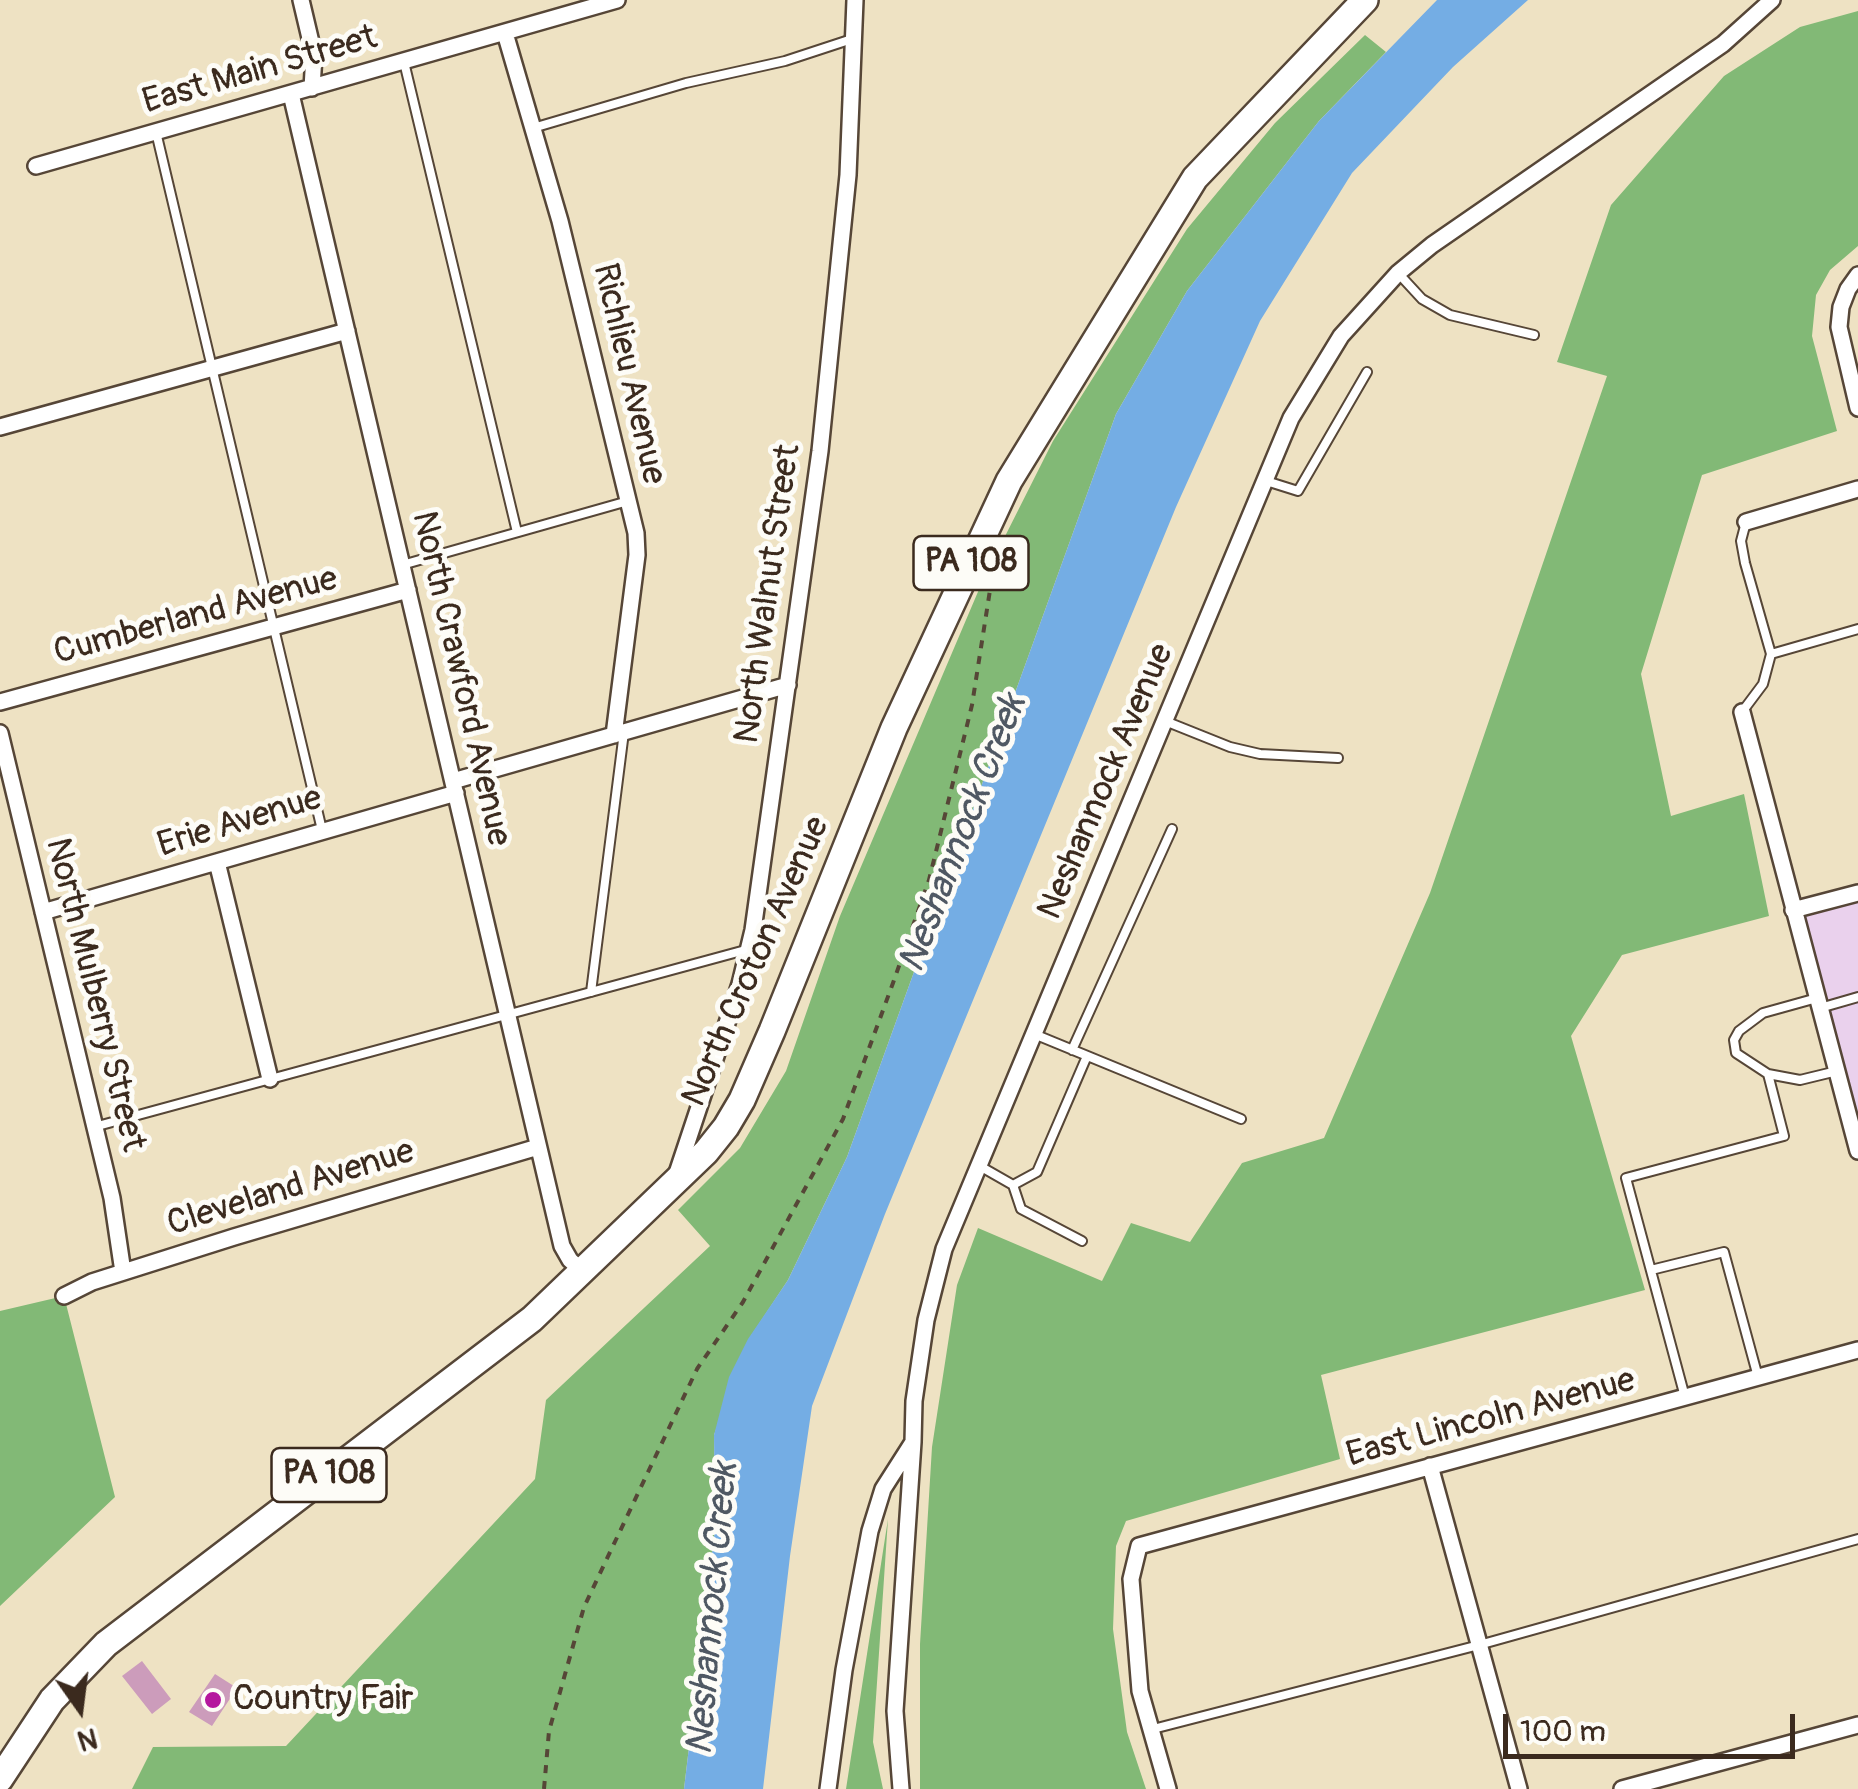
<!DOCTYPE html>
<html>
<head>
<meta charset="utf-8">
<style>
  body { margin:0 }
  #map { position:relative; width:1858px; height:1789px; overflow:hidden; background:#eee2c3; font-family:Pangolin,sans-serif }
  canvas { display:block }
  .north { position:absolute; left:30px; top:1659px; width:100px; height:100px; -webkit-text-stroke:8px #fdfcf7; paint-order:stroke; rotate:166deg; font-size:28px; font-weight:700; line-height:40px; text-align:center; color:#3b2a1e }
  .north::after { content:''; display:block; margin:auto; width:35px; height:45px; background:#3b2a1e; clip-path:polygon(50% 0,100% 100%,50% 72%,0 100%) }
  .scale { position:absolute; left:1503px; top:1714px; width:292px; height:45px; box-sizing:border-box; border:5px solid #3b2a1e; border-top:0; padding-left:12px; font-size:30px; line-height:35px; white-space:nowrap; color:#3b2a1e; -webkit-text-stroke:8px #fdfcf7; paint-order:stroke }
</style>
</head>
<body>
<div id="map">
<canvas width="1858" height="1789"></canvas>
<div class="north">N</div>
<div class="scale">100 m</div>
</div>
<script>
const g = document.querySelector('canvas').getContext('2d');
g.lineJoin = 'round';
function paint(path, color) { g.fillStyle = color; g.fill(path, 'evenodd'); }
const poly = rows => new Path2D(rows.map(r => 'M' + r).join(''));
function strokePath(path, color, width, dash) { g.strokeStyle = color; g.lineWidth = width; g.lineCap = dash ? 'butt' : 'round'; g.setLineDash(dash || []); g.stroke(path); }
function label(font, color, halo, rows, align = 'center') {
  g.font = font + ' Pangolin,sans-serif'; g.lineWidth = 10; g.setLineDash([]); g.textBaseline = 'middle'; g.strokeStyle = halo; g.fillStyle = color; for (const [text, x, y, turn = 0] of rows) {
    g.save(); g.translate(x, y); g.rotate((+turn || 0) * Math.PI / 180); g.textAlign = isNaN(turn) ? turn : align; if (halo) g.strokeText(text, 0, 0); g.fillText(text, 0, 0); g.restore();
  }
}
const built = poly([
  [1858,893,1858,1151,1793,910]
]);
const forest = poly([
  [1858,11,1858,246,1830,270,1816,295,1812,336,1837,431,1702,475,1641,674,1671,816,1744,794,1769,916,1622,955,1571,1036,1645,1290,1321,1375,1340,1459,1126,1521,1116,1546,1113,1629,1127,1732,1146,1789,920,1789,920,1644,932,1447,957,1285,978,1228,1102,1281,1131,1223,1190,1242,1242,1163,1324,1138,1430,893,1607,376,1557,362,1611,205,1724,76,1800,27],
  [1365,35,1386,52,1319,121,1187,291,1116,414,847,1157,788,1280,749,1339,714,1435,715,1529,684,1789,132,1789,153,1747,286,1746,535,1479,546,1400,710,1246,678,1210,740,1148,786,1071,840,916,983,580,1053,441,1187,229,1275,123],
  [64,1296,115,1497,0,1606,0,1311],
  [888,1519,873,1742,883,1789,846,1789]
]);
const water = poly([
  [1437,0,1528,0,1453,67,1352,173,1260,321,1176,507,885,1214,812,1406,790,1556,763,1789,684,1789,715,1529,714,1435,729,1377,748,1339,788,1280,847,1157,1116,414,1187,291,1319,121]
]);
const building = poly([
  [142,1661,171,1699,152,1714,122,1676],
  [215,1674,237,1688,212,1726,189,1712]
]);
const path = poly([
  [544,1789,549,1731,584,1607,697,1369,743,1302,843,1119,893,983,929,880,972,705,993,571]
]);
const lane = poly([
  [404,62,517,532],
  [533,128,686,83,785,61,855,38],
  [156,132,322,830],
  [1398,273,1422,299,1450,315,1534,335],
  [1263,480,1298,491,1367,372],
  [402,565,628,501],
  [1771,654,1858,629],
  [1742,712,1763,684,1771,654,1745,563,1741,541,1746,522],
  [1165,721,1230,747,1260,754,1338,758],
  [591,992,624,732],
  [1820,1008,1858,997],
  [1034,1034,1241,1119],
  [1072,1050,1172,829],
  [1768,1074,1736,1053,1734,1040,1739,1031,1763,1013,1817,998],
  [94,1127,749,949],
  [978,1165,1013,1185,1037,1172,1087,1056],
  [1013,1185,1021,1209,1082,1241],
  [1651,1270,1724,1252,1758,1377],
  [1685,1397,1626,1178,1784,1136,1768,1074,1800,1080,1837,1071],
  [1153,1729,1479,1645,1858,1539]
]);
const street = poly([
  [301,0,314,55,312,88],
  [505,33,560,221,636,533,637,555,614,735],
  [291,94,562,1246,570,1260,582,1271],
  [36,166,617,0],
  [1858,275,1848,289,1841,307,1839,327,1858,408],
  [0,427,347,331],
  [1746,522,1858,489],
  [0,702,408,590],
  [1742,712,1858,1151],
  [0,733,112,1198,123,1272],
  [453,781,788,685],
  [217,862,270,1079],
  [1793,910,1858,893],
  [43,912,456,793],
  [677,1173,740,984,753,930,820,451,848,175,855,0],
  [64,1296,92,1282,234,1237,538,1147],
  [1430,1466,1519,1789],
  [828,1789,844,1670,870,1531,883,1489,913,1442,914,1401,926,1320,944,1249,1291,418,1341,336,1398,273,1432,245,1723,44,1772,0],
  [901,1789,895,1711,913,1442],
  [1168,1789,1140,1691,1131,1579,1139,1546,1858,1350],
  [1622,1789,1858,1725]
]);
const primary = poly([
  [0,1779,52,1700,106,1644,532,1319,706,1152,726,1127,742,1100,772,1031,894,728,1009,481,1195,178,1365,0]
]);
const markers = [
  [213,1700,10,"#b5179e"]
];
const shields = [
  [971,563,115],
  [329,1475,115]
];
const shieldNames = [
  ["PA 108",971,563],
  ["PA 108",329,1475]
];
const streetNames = [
  ["East Main Street",260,71,-16],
  ["Richlieu Avenue",628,374,77],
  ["North Walnut Street",769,594,-82],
  ["Cumberland Avenue",196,617,-15],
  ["North Crawford Avenue",460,679,77],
  ["Neshannock Avenue",1107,782,-67],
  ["Erie Avenue",240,823,-17],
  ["North Croton Avenue",757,962,-66],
  ["North Mulberry Street",94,995,76],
  ["Cleveland Avenue",291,1189,-17],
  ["East Lincoln Avenue",1491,1419,-15]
];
const poiNames = [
  ["Country Fair",233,1700]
];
const waterNames = [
  ["Neshannock Creek",964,834,-69],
  ["Neshannock Creek",714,1609,-85]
];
paint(built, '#ead1ed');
paint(forest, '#82b976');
paint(water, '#74ade4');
paint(building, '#cc9cbb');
strokePath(lane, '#564637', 12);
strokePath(street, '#564637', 20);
strokePath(primary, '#564637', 30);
strokePath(path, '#564637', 4, [8, 8]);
strokePath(lane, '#fff', 8);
strokePath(street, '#fff', 15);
strokePath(primary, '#fff', 25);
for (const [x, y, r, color] of markers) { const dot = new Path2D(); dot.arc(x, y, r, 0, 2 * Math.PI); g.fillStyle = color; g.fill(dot); strokePath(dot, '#fdfcf7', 4); }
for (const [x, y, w] of shields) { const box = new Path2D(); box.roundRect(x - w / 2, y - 27, w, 54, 8); g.fillStyle = '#fdfcf7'; g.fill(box); strokePath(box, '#3b2a1e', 2.5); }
label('bold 32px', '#3b2a1e', null, shieldNames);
label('35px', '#3b2a1e', '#fdfcf7', streetNames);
label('35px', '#3b2a1e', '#fdfcf7', poiNames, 'left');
label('italic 38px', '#4f5863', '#fdfcf7', waterNames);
</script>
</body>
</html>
